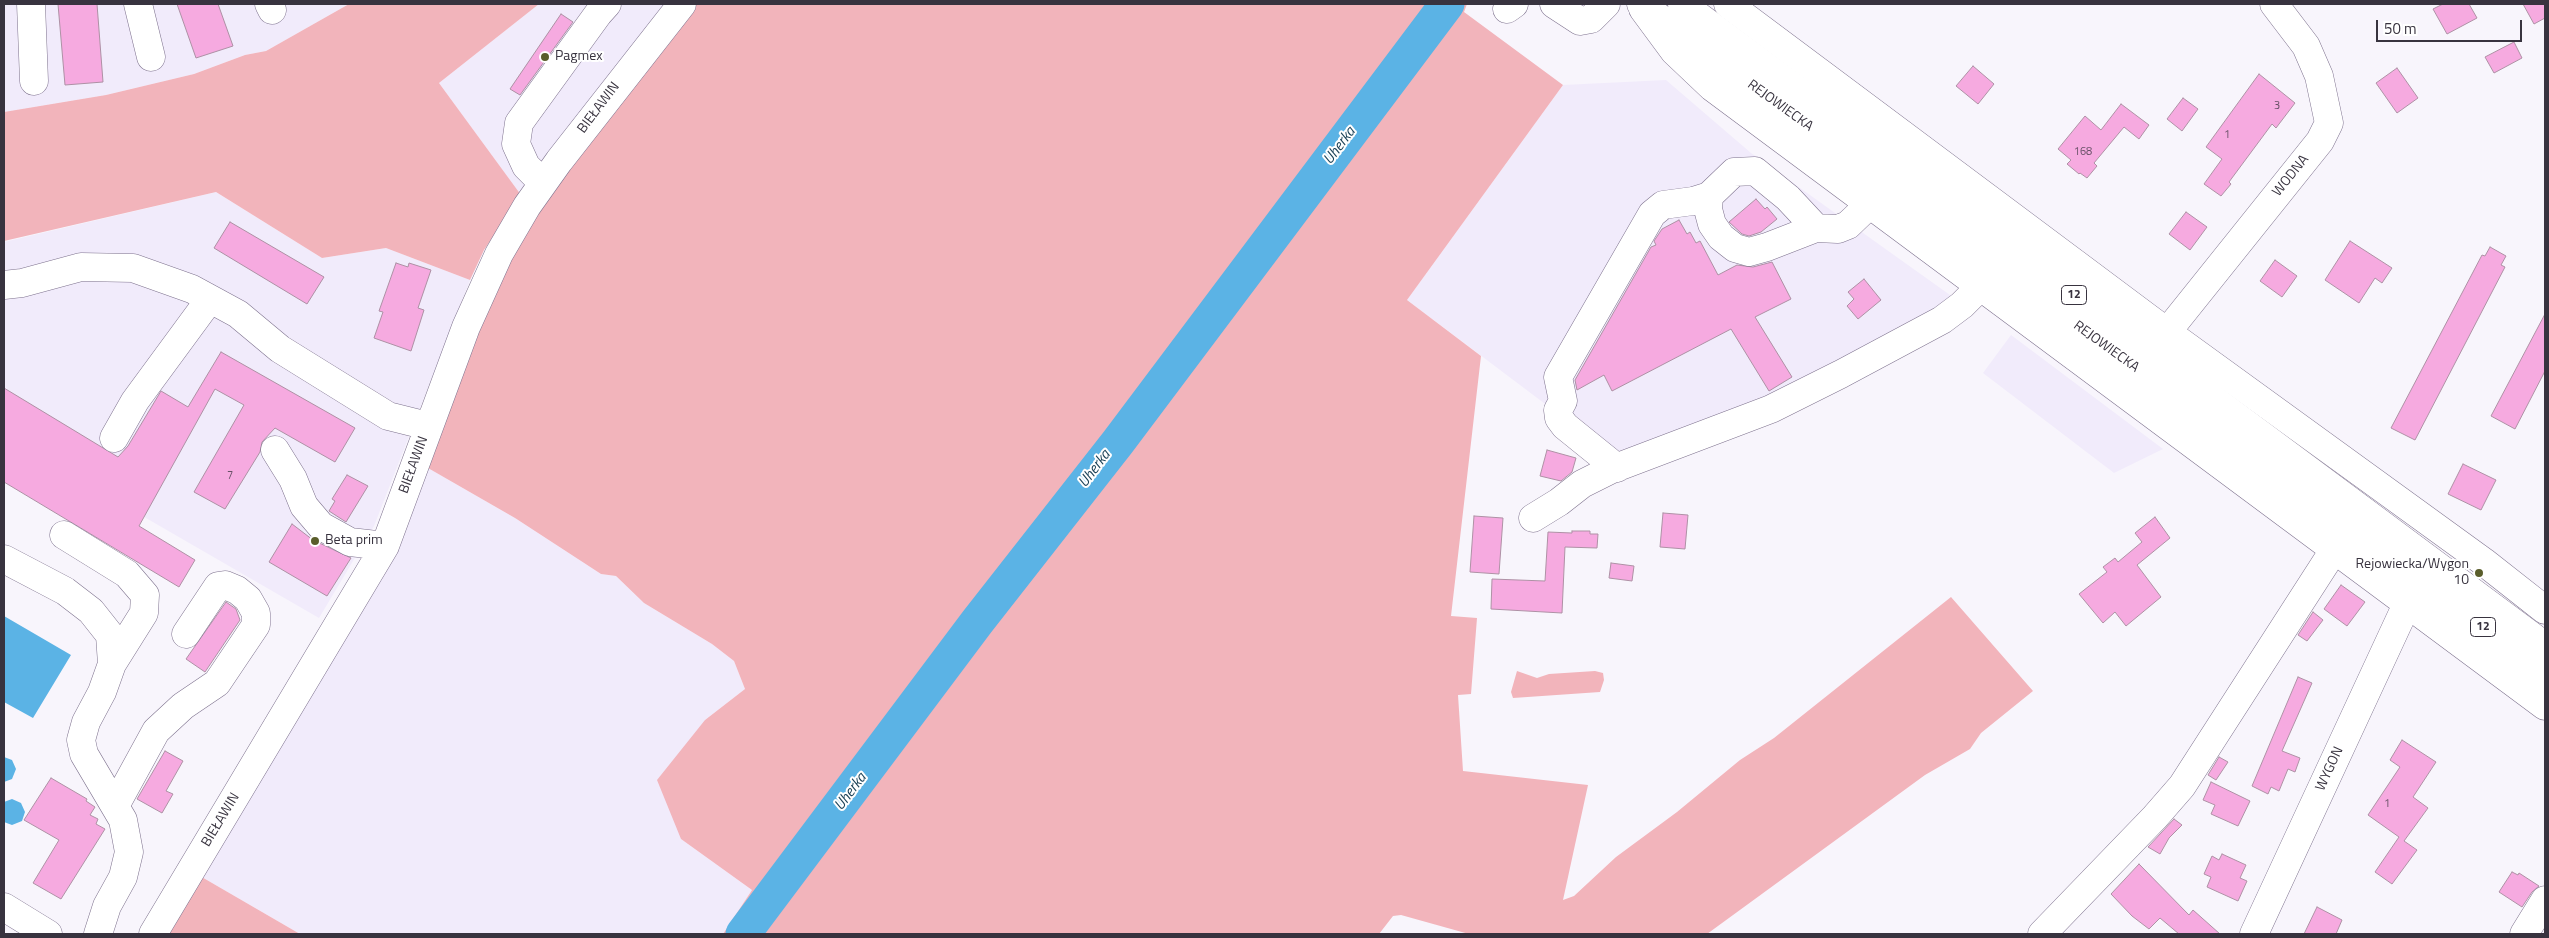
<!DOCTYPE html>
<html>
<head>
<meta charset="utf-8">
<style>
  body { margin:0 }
  #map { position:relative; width:2549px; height:938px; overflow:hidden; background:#f8f5fc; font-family:"Titillium Web",sans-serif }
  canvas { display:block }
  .frame { position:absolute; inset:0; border:5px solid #38333f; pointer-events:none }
  .scale { position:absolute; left:2376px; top:20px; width:146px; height:22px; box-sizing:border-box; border:2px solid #38333f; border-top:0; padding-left:6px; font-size:15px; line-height:18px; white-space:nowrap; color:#38333f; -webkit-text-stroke:4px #fff; paint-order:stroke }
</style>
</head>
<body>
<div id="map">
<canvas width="2549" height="938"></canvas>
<div class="frame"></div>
<div class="scale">50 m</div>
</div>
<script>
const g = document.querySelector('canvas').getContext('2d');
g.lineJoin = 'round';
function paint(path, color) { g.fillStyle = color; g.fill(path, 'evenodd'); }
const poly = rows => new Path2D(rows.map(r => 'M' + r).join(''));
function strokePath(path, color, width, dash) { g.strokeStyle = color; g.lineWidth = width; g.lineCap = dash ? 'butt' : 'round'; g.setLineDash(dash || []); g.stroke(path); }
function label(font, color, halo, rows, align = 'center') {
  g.font = font + ' "Titillium Web",sans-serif'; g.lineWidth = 4; g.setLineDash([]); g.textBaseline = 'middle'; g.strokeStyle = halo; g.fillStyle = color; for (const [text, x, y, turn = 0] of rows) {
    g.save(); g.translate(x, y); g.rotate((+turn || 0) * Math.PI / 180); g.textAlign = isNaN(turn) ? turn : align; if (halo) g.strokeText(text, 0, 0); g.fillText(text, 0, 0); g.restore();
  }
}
const built = poly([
  [4,4,349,4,266,51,245,55,194,74,106,95,4,112],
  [539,4,673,4,521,195,439,83],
  [1666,80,1751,153,1957,300,1839,371,1621,461,1407,300,1563,85],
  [216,192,322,258,386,248,470,280,374,526,319,618,4,436,4,242],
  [2011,335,2163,449,2114,473,1983,373],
  [421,464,515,518,601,574,616,576,644,603,712,644,734,661,745,689,705,720,681,839,752,890,723,934,300,934,200,876]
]);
const green = poly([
  [349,4,539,4,439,83,521,195,484,250,470,280,386,248,322,258,216,192,4,241,4,112,106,95,194,74,245,55,266,51],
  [696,4,1467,4,1464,12,1563,85,1407,300,1481,356,1451,616,1477,618,1471,694,1458,695,1463,771,1588,785,1563,900,1574,896,1616,857,1677,812,1740,760,1774,738,1951,597,2033,691,1981,733,1970,749,1925,775,1707,934,1469,934,1401,915,1393,916,1379,934,723,934,752,890,681,839,657,780,705,720,745,689,734,661,712,644,644,603,616,576,601,574,515,518,421,464,440,409,527,224],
  [1517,671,1537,678,1549,674,1595,671,1603,673,1604,680,1600,692,1513,698,1511,692],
  [200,876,300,934,167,934]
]);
const water = poly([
  [4,616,71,655,33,718,4,702],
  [4,757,12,760,16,769,12,779,4,782],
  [12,799,21,803,25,812,22,821,12,825,4,822,4,802]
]);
const river = poly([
  [743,934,977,622,1118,442,1447,4]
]);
const building = poly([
  [58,4,97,4,103,82,65,85,58,4],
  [177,4,218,4,233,46,196,58,177,4],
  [2443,4,2469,4,2477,18,2447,34,2433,9,2443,4],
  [2523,4,2545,4,2545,18,2534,24,2523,4],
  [561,14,573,22,520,95,510,89,561,14],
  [2514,42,2522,58,2494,73,2485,57,2514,42],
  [1973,66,1994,84,1978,104,1956,86,1973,66],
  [2397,68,2418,98,2397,113,2376,83,2397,68],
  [2259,74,2295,103,2276,128,2272,124,2229,182,2231,184,2221,196,2204,184,2222,159,2206,147,2259,74],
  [2183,98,2198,109,2182,131,2167,119,2183,98],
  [2121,104,2149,125,2139,139,2124,127,2094,163,2097,166,2087,178,2080,173,2079,174,2067,164,2071,160,2058,149,2085,116,2101,130,2121,104],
  [1756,199,1765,209,1767,207,1777,219,1761,232,1749,236,1742,234,1729,222,1756,199],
  [2186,212,2207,227,2190,250,2169,234,2186,212],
  [1679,220,1687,234,1690,232,1696,243,1700,241,1718,275,1737,265,1753,267,1772,262,1791,299,1755,317,1792,377,1769,391,1731,329,1612,391,1604,375,1577,390,1575,380,1651,247,1656,245,1654,241,1662,229,1679,220],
  [230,222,324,277,307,304,214,248,230,222],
  [2350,241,2392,268,2382,283,2375,278,2359,303,2325,280,2350,241],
  [2490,247,2506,256,2501,265,2505,267,2415,440,2391,428,2482,255,2485,256,2490,247],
  [2275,260,2297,276,2282,297,2260,281,2275,260],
  [396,263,408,267,409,263,431,270,418,308,424,310,411,351,374,338,383,312,379,311,396,263],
  [1864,279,1881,300,1858,319,1847,306,1854,299,1848,292,1864,279],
  [2545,314,2545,371,2515,429,2491,416,2545,314],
  [221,352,355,428,335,462,275,428,262,442,260,452,225,509,194,492,244,405,215,389,139,526,195,560,179,587,4,482,4,388,118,457,128,446,161,391,188,407,221,352],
  [1547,450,1576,458,1572,472,1561,481,1540,476,1547,450],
  [2463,464,2496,480,2481,510,2448,494,2463,464],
  [347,475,368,486,346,522,329,511,335,501,332,499,347,475],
  [1663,513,1688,515,1685,549,1660,547,1663,513],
  [1474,516,1503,518,1499,574,1470,572,1474,516],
  [2155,517,2170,538,2137,565,2161,597,2126,626,2115,612,2103,623,2079,594,2107,572,2103,567,2115,558,2118,562,2142,542,2135,533,2155,517],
  [292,524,313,540,351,558,327,596,269,562,292,524],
  [1572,531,1590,531,1590,534,1598,534,1597,548,1565,547,1562,613,1491,609,1492,579,1545,581,1548,532,1572,533,1572,531],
  [1611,563,1634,566,1632,581,1609,578,1611,563],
  [2341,585,2365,602,2347,626,2324,609,2341,585],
  [226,602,236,609,240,620,205,672,186,659,226,602],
  [2313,612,2323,620,2307,641,2298,635,2313,612],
  [2298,677,2312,683,2282,751,2300,758,2295,772,2288,769,2279,791,2271,787,2268,794,2252,786,2298,677],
  [2402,740,2436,762,2413,797,2428,808,2404,841,2417,850,2392,884,2375,872,2399,837,2368,815,2400,767,2390,760,2402,740],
  [165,751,183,761,166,791,173,794,162,813,137,799,165,751],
  [2219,757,2228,762,2216,780,2208,775,2219,757],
  [51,778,87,799,86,801,95,807,90,815,98,819,96,824,105,829,61,899,33,883,59,840,24,820,51,778],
  [2211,782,2250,801,2238,826,2211,814,2215,805,2203,800,2211,782],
  [2174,819,2182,825,2169,838,2160,854,2148,847,2174,819],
  [2222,854,2246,865,2240,878,2247,881,2238,901,2207,887,2211,877,2204,874,2212,856,2219,860,2222,854],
  [2139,864,2189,915,2193,910,2220,934,2179,934,2160,918,2149,929,2132,916,2111,894,2139,864],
  [2512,872,2518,875,2519,873,2539,886,2532,892,2522,907,2499,892,2512,872],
  [2317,907,2342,920,2336,934,2304,934,2317,907]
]);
const minor = poly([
  [31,4,34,81],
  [138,4,151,57],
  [269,4,272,10],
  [1554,4,1580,21,1591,19,1606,4],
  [1728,4,2167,332,2484,562,2545,610],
  [1507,9,1514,4],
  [1643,9,1674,51,1712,87,2545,706],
  [543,183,526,166,516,144,519,123,598,14,607,4],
  [1816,228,1767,247,1749,252,1735,248,1721,237,1712,224,1708,209,1709,196,1734,172,1755,171,1788,198,1816,228,1838,229,1848,225,1870,204],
  [4,285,22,283,81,267,133,268,192,289,238,314,280,349,388,416,428,426],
  [2167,332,2320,141,2329,123,2319,76,2306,46,2274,4],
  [114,438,135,401,210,299],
  [275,450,293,479,304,506,321,526,350,542,385,546],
  [1617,468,1565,426,1559,418,1558,410,1563,401,1558,377,1652,214,1663,205,1693,201,1709,196],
  [1533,518,1559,502,1582,484,1610,470,1771,409,1841,374,1942,320,1962,305,1980,287],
  [64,535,127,574,145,595,144,613,112,664],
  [4,559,65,591,91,611,110,635,112,664,102,692,86,722,81,740,84,754,123,820,129,852,123,877,107,906,98,934],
  [115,806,156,731,183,706,217,683,256,625,256,613,248,599,237,590,225,585,218,586,186,634],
  [4,907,48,934],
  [153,934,385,546,466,327,499,254,527,206,559,161,682,4],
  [2042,934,2155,817,2182,786,2334,550],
  [2254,934,2407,604],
  [2524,934,2545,900]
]);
const highway = poly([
  [1641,4,2545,675],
  [1682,4,2545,646]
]);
const markers = [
  [545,57,5,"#5a5d2b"],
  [315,541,5,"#5a5d2b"],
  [2479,573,5,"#5a5d2b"]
];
const numberNames = [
  ["3",2277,106],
  ["1",2227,135],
  ["168",2083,152],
  ["7",230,476],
  ["1",2387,804]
];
const shields = [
  [2074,295,25],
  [2483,627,25]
];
const shieldNames = [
  ["12",2074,295],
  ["12",2483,627]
];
const poiNames = [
  ["Pagmex",555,57],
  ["Beta prim",325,541],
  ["Rejowiecka/Wygon",2469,565,"right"],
  ["10",2469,581,"right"]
];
const streetNames = [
  ["REJOWIECKA",1780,106,36],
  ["BIEŁAWIN",599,108,-53],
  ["WODNA",2291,176,-51],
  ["REJOWIECKA",2106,347,36],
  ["BIEŁAWIN",414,465,-70],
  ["WYGON",2330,769,-65],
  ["BIEŁAWIN",221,820,-59]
];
const waterNames = [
  ["Uherka",1340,146,-53],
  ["Uherka",1095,469,-53],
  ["Uherka",851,792,-53]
];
paint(built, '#f1ebfb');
paint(green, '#f2b4bb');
paint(water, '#5bb3e5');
strokePath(river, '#5bb3e5', 35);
paint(building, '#f6aae0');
strokePath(building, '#ae91a5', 1);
strokePath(minor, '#7e728e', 29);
strokePath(highway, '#7e728e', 29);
strokePath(minor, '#fff', 28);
strokePath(highway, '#fff', 28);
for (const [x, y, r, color] of markers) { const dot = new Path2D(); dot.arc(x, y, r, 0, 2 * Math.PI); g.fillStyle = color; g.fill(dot); strokePath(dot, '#fff', 2); }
label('11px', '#685167', null, numberNames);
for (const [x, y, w] of shields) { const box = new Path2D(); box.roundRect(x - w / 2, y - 9.5, w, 19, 4); g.fillStyle = '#fff'; g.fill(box); strokePath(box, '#38333f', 1); }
label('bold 12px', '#38333f', null, shieldNames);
label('14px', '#38333f', '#fff', poiNames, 'left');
label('14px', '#38333f', '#fff', streetNames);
label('italic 15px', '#1d4358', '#fff', waterNames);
</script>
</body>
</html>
